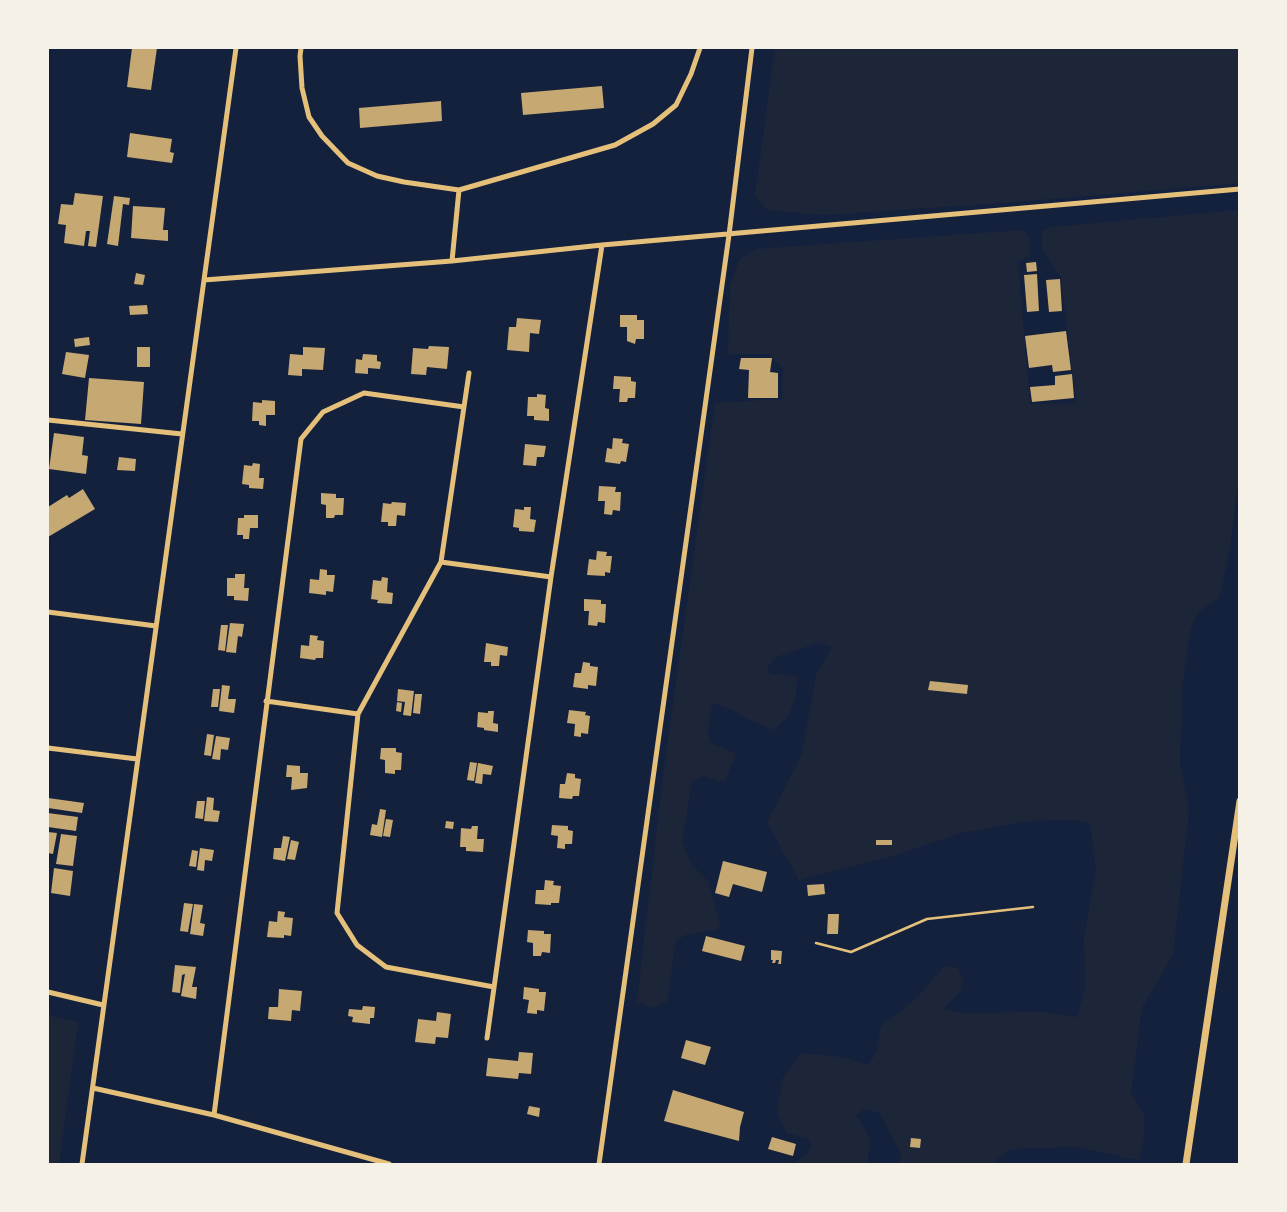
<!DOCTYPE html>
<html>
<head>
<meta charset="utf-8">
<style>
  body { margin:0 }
  #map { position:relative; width:1287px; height:1212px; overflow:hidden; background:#14213d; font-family:"Exo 2",sans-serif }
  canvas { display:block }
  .frame { position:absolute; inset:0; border:49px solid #f6f1e7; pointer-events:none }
</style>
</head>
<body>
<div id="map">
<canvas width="1287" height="1212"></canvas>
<div class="frame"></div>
</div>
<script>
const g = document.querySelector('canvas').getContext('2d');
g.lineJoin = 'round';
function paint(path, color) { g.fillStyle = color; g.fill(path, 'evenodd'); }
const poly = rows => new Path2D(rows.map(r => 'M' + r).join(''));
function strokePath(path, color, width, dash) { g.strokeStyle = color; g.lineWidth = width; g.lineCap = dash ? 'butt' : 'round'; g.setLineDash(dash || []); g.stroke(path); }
const green = poly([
  [775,48,1239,48,1239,183,1016,202,825,215,767,210,755,196],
  [1239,210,1239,478,1229,553,1219,598,1198,612,1191,628,1182,687,1180,764,1189,809,1173,955,1142,1008,1131,1092,1144,1115,1144,1136,1139,1160,1075,1147,1010,1149,992,1164,899,1164,901,1153,891,1136,880,1113,863,1109,856,1116,871,1138,867,1164,791,1164,805,1157,812,1145,807,1138,786,1133,777,1111,783,1077,802,1053,841,1057,869,1065,877,1050,881,1026,917,998,944,966,958,968,963,979,961,991,944,1009,961,1013,1044,1012,1077,1017,1085,989,1084,938,1096,870,1090,823,1075,820,1027,821,961,833,896,855,799,880,767,823,802,754,816,674,832,647,818,643,776,657,767,667,770,674,797,676,796,697,788,717,774,730,747,719,733,710,712,703,708,730,711,743,736,754,725,781,717,781,704,776,692,781,682,842,691,864,708,881,720,925,716,930,688,934,676,940,667,1001,653,1008,637,1002,664,768,715,403,782,399,783,368,768,354,728,354,730,286,739,260,756,249,1024,230,1029,237,1029,257,1018,262,1030,404,1076,403,1061,278,1042,248,1042,231,1051,227],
  [48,1015,78,1022,59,1164,48,1164]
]);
const building = poly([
  [132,48,157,48,151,90,127,87],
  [602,86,604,108,523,115,521,93],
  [441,101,442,121,360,128,359,108],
  [130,133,172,139,170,152,174,153,172,163,127,157],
  [75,193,103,196,96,247,88,246,90,231,86,231,84,246,64,243,66,225,58,224,61,204,73,205],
  [114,196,130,198,129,205,123,204,118,246,107,244],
  [133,206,165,208,163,230,168,230,168,241,131,238],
  [1036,262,1037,271,1027,272,1026,263],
  [136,273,145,275,143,285,134,284],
  [1037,274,1039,311,1027,312,1024,275],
  [1060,279,1062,311,1049,312,1046,280],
  [147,305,148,314,130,315,129,306],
  [620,315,637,315,637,320,644,320,644,339,636,339,635,344,627,341,627,327,620,327],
  [517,318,541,320,539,334,530,333,529,352,507,350,509,327,516,327],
  [1066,331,1071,370,1053,372,1052,365,1029,368,1025,336],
  [89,337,90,345,75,347,74,339],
  [429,346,449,347,447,369,427,367,426,375,411,374,413,348,428,349],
  [137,347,150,347,150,367,137,367],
  [303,347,325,348,323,370,302,369,302,376,288,375,290,354,303,355],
  [66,352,89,355,85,378,62,374],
  [363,354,377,355,377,361,381,362,380,369,368,368,368,374,355,373,356,359,362,360],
  [741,358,772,358,770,372,778,373,778,398,748,398,749,370,739,369],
  [1072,374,1074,398,1032,402,1030,387,1055,385,1055,376],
  [614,376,631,377,631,381,636,382,635,398,628,398,627,402,619,402,620,389,613,389],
  [89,378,144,382,141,424,85,420],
  [537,394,546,395,545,408,549,409,549,421,534,420,534,416,527,416,528,397,537,397],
  [262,400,275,401,275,415,266,415,266,426,259,425,259,421,252,421,253,402,262,403],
  [54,433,84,437,82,455,88,456,86,474,49,469],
  [613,438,623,439,622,443,629,444,626,462,621,461,620,464,605,462,607,448,612,449],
  [525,444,546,446,544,457,537,457,536,466,523,465],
  [119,457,136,459,135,471,117,470],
  [253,463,260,464,259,478,264,478,263,489,249,488,249,485,242,484,244,465,252,466],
  [599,486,616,487,615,492,621,492,620,511,613,510,612,515,604,514,605,501,598,501],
  [83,489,95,509,48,537,48,507,67,495,69,498],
  [321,493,336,494,336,498,344,498,343,515,335,515,334,518,326,518,326,505,321,504],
  [392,502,406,503,405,516,397,515,396,526,388,526,388,522,381,522,383,503,391,504],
  [524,507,531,507,530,519,536,520,534,532,519,531,519,528,513,527,515,509,524,510],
  [244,515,258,515,258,528,250,528,249,539,243,539,243,535,237,535,238,518,244,518],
  [597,551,607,552,606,556,612,556,610,573,605,572,605,576,587,575,589,559,596,560],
  [320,569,327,570,327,575,335,575,333,592,326,591,326,595,309,593,310,579,319,580],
  [235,574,245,574,244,588,249,588,248,601,234,600,234,596,227,596,227,578,235,578],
  [382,577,388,578,387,592,393,593,392,604,377,603,378,600,371,599,373,580,381,581],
  [584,599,601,600,601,604,606,604,605,623,598,622,597,626,588,625,589,611,584,611],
  [230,623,244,624,242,637,238,636,236,653,226,652],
  [221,625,228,625,225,651,218,650],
  [310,635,318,636,317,640,324,641,323,658,316,658,315,660,300,658,301,645,309,646],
  [486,643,508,647,507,656,500,655,499,666,491,666,491,662,484,662],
  [583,662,590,663,590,666,598,667,596,686,588,685,588,689,573,687,575,673,581,673],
  [930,681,968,685,967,694,928,690],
  [222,685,230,686,228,699,236,699,234,713,219,711],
  [213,689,220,689,218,707,211,707],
  [398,689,414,691,411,716,403,715,405,702,397,701],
  [415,694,422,694,420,714,413,713],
  [397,702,402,703,401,712,396,711],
  [569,710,586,712,585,715,590,716,588,734,581,733,581,737,574,736,575,724,567,723],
  [488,711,494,711,493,723,498,724,498,732,484,730,484,728,477,727,478,712,488,713],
  [207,734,214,735,211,756,204,755],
  [216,736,230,738,228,750,221,749,220,760,212,759],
  [381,748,396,748,396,752,402,753,401,770,395,770,395,774,385,773,385,760,380,759],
  [470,762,477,763,474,781,467,780],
  [478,763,493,766,491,775,483,774,482,784,475,783],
  [287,765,300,766,300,773,308,773,307,788,291,790,292,777,286,777],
  [567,773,575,774,575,778,581,779,579,796,573,796,572,799,559,798,560,784,565,784],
  [207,797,214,798,213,810,220,811,218,822,204,821],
  [48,798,84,803,82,813,48,808],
  [197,801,205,801,203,819,195,818],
  [380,809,386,810,382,837,370,835,372,824,377,825],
  [48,813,78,817,76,831,48,827],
  [386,819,393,820,390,837,383,836],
  [446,821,454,822,453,829,445,828],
  [552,825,568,826,568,830,573,831,572,844,565,844,565,849,557,848,558,836,551,835],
  [472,826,478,826,477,839,484,839,483,852,466,851,466,847,460,847,461,828,471,829],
  [48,832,57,833,53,854,48,853],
  [61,834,77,836,73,866,56,864],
  [283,836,290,837,285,861,273,859,274,848,281,848],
  [291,840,299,842,295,860,287,859],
  [876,840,892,840,892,845,876,845],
  [200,848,214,850,212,861,205,860,204,871,197,870],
  [192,850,198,851,196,867,189,866],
  [723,861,767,872,762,892,733,884,729,897,715,893],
  [54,868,73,871,70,896,51,893],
  [545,880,554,881,553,885,561,886,559,903,551,903,551,905,535,904,536,890,544,890],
  [824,884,825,894,808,896,807,885],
  [184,903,193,904,188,932,180,931],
  [194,904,203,905,200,923,205,924,203,936,190,934],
  [278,911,285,912,284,917,293,918,291,936,284,935,284,938,267,937,269,921,277,922],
  [828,914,839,914,838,934,827,934],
  [528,930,544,931,544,934,551,934,550,953,542,952,541,956,533,956,533,943,527,942],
  [706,936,745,946,741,961,702,951],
  [771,950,782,951,781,964,778,964,779,960,776,960,775,963,772,963,773,960,771,960],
  [175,965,196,967,192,987,197,987,196,999,181,996,185,974,182,975,180,993,172,992],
  [524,987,539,989,539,992,546,992,544,1011,537,1010,537,1014,527,1013,529,1000,523,999],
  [279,989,302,991,300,1011,292,1010,291,1021,268,1019,269,1007,278,1007],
  [363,1006,375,1007,374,1018,370,1018,370,1024,352,1022,353,1017,348,1016,349,1009,362,1010],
  [437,1012,451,1014,448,1038,436,1037,435,1044,415,1042,418,1019,436,1021],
  [686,1040,711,1047,705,1065,681,1058],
  [519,1052,533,1053,531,1074,519,1073,518,1079,486,1076,488,1058,518,1061],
  [673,1090,744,1112,740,1127,739,1141,664,1121],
  [529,1106,540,1108,539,1117,527,1114],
  [772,1137,796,1144,793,1156,768,1149],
  [911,1138,921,1139,920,1148,910,1147]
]);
const path = poly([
  [816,943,851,952,927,919,1033,907]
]);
const minor = poly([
  [301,48,300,56,302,88,309,117,322,136,348,163,377,176,404,182,459,190,615,145,653,124,676,105,691,74,700,48],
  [452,261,459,190],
  [204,280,452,261,602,245,1240,189],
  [469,373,441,562,358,714,337,913,357,945,386,967,494,987],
  [48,420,182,434],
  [441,562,551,577],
  [48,612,156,626],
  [266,701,358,714],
  [48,748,137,759],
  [48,992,103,1005],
  [487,1038,551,577,602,245],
  [93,1088,214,1115,389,1164],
  [214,1115,301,439,323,412,364,393,464,407],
  [82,1164,236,48],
  [599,1164,729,235,752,48]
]);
const tertiary = poly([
  [1186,1164,1240,801]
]);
paint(green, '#1d2539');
paint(building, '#c6a872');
strokePath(path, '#e5c07b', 2.5);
strokePath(minor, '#e5c07b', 5);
strokePath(tertiary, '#e5c07b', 7);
</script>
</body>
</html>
